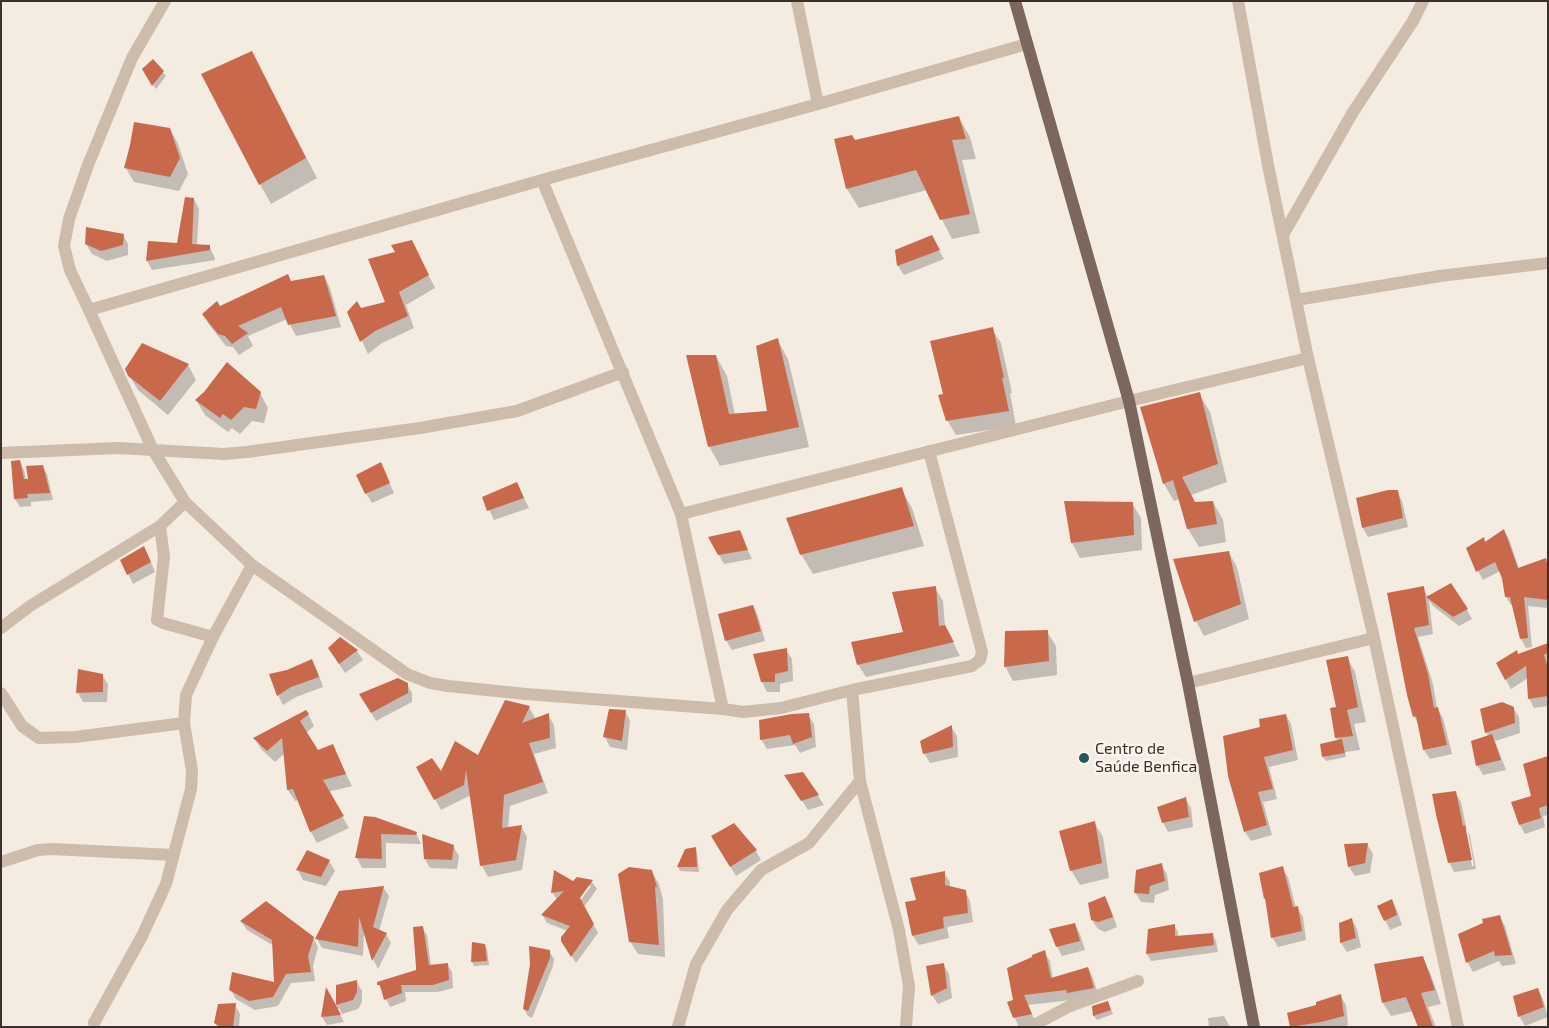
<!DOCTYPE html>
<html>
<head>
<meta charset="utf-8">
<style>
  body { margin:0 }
  #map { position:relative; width:1549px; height:1028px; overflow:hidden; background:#f4ebe1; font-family:"Exo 2",sans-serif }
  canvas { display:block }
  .frame { position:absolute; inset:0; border:2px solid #3b302b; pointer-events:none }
</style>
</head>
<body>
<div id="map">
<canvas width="1549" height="1028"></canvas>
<div class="frame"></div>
</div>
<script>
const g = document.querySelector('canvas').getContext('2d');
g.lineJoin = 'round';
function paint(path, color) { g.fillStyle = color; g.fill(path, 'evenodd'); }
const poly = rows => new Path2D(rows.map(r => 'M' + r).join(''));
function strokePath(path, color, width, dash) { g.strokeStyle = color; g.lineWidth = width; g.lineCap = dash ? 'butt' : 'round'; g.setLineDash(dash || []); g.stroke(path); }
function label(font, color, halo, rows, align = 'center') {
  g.font = font + ' "Exo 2",sans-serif'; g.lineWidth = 5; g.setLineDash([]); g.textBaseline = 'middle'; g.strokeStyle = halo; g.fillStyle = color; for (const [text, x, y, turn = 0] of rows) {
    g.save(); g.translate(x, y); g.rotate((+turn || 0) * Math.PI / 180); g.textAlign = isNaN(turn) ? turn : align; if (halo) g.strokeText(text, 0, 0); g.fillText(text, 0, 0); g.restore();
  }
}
const shadow = poly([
  [153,61,166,76,156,89,143,69],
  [262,72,317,178,271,204,260,184],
  [959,118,970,137,976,159,962,160,980,233,952,239,927,190,859,208,847,189,855,142],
  [170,129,178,144,188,174,179,191,134,182,126,168],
  [194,199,199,209,197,245,209,246,214,256,215,260,152,270,147,261,149,243,178,244],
  [123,235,128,244,128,255,107,261,92,254,86,244],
  [931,237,944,259,904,275,898,266,897,250],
  [418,254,435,288,406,305,414,328,382,343,368,354,349,312,387,303],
  [324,276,330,288,341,327,296,336,287,319,248,336,253,346,239,355,233,347,226,346,210,326,203,315,292,283],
  [992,329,1001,343,1012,393,1010,393,1016,426,956,435,947,420],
  [777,339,788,359,809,447,720,466,709,446,716,356,727,376,735,415,768,412],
  [188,365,196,380,168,415,138,390,129,375],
  [205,392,260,393,268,408,264,423,252,421,240,434,232,428,228,432,205,415,196,400],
  [1199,394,1210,412,1227,482,1191,495,1195,504,1213,502,1223,520,1226,542,1199,547,1188,529,1180,499,1174,501,1164,484],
  [12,462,20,462,24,470,26,480,30,480,42,466,47,474,53,500,31,502,31,506,20,507,15,499],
  [385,473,394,493,372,503,366,493],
  [517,484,529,508,494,520,484,498],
  [901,489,912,508,924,546,813,574,801,554],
  [1397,491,1402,501,1408,527,1368,537,1363,528,1358,499],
  [1132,503,1141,518,1142,550,1080,558,1072,543],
  [739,531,752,559,724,564,719,555],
  [1504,531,1509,539,1519,569,1545,560,1548,564,1548,608,1528,606,1532,647,1526,648,1521,639,1513,605,1511,605,1506,597,1500,571,1483,580,1478,571,1484,539,1486,543],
  [1229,553,1237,567,1249,619,1204,636,1196,621],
  [149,557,155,572,133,584,122,561],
  [935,588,943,601,945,626,960,656,866,677,858,664,904,633],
  [1423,588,1428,597,1467,610,1472,619,1459,626,1433,606,1429,600,1433,634,1418,637,1433,684,1437,708,1443,718,1452,754,1430,759,1424,750,1419,725,1414,716,1389,594],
  [753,606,758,616,765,641,732,650,726,640],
  [1047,632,1056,646,1057,675,1013,681,1005,666],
  [340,638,357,651,363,660,345,673,329,649],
  [1548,644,1548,706,1534,708,1529,698,1528,678,1511,689,1497,664],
  [786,650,792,659,793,681,780,684,780,692,767,692,762,682,755,655],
  [1347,657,1355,672,1366,722,1354,724,1360,750,1345,752,1346,757,1326,761,1323,757,1338,741,1336,738,1338,708],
  [312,661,317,670,323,687,296,697,283,705,278,695,287,671],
  [102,675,108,684,107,702,83,702,78,693],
  [407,684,412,693,412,702,376,721,361,695],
  [529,707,535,718,535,720,548,715,554,725,556,748,534,754,548,793,510,806,508,828,521,826,527,837,522,870,488,877,482,866,471,795,441,810,418,768,441,774,478,756],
  [1513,708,1519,717,1520,733,1495,741,1506,770,1483,775,1478,766,1472,742,1489,737,1486,732],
  [625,711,630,721,627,750,610,747,605,737],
  [308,714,314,726,306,733,318,751,332,746,352,786,328,792,349,828,317,843,311,832,299,800,295,801,288,790,285,753,275,762,261,749,255,738],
  [808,715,814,724,816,747,800,753,795,745,767,749,761,739],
  [1286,715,1291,724,1298,760,1269,767,1277,799,1263,802,1272,835,1251,841,1245,832,1230,776,1262,728],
  [951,727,957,736,958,757,930,763,924,753],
  [1548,758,1548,815,1543,816,1545,827,1525,834,1520,825,1513,802,1533,796],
  [802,773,818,796,824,805,808,810,792,785],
  [1455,792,1461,802,1467,831,1465,828,1472,866,1474,866,1468,832,1470,836,1476,869,1454,872,1449,862],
  [1185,798,1191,808,1193,827,1168,832,1163,822],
  [365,818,416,833,421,844,386,843,386,868,362,868,357,858],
  [1094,822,1103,837,1109,878,1080,885,1071,870],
  [713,837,756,851,761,860,736,876],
  [1367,844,1373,854,1370,873,1355,876,1349,867],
  [453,846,459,856,457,869,430,868,425,859],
  [695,848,697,852,699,872,680,871,678,867,686,850],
  [308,851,329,861,335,871,326,886,303,880,298,870],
  [1161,865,1167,874,1169,890,1155,895,1154,903,1141,902,1135,892],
  [1282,868,1288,877,1296,908,1297,908,1303,917,1306,940,1278,947,1272,937,1267,902,1265,898,1261,873],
  [651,871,659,884,663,900,665,957,638,954,630,941],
  [944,873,950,882,950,887,965,891,970,901,973,922,947,927,949,938,919,945,913,936,917,901],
  [577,878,592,882,597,889,584,907,598,933,576,963,562,941,568,931,547,923,543,916,557,900,552,892,573,883],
  [588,886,591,886,578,904,576,903],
  [383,887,389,896,379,931,386,934,391,943,378,969,374,961,364,929,363,956,322,948,317,939],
  [1105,897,1110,907,1117,927,1105,932,1098,929,1092,920],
  [1392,900,1397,910,1402,925,1390,930,1378,906],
  [1499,916,1505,926,1516,964,1502,966,1499,961,1473,972,1468,963,1459,934],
  [1352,920,1357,929,1361,947,1347,952,1341,943,1340,924],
  [241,921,313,937,318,947,313,966,315,981,291,983,278,1006,255,1010,236,999,230,989,275,984,274,946,247,930],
  [1075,925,1080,934,1085,950,1062,956,1057,946],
  [1174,925,1178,932,1178,937,1212,934,1216,941,1218,952,1151,961,1147,954],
  [422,928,427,935,431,966,447,964,452,972,453,988,438,992,405,992,406,1001,390,1007,379,985,417,971],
  [485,945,487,949,489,965,474,966,472,962],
  [549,951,554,959,553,966,532,1018,528,1016,524,1009],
  [1044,952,1050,961,1053,979,1088,968,1093,978,1099,997,1028,1005,1036,1023,1019,1027,1008,1003,1014,1001],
  [1422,958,1430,972,1441,1004,1428,1007,1436,1027,1419,1027,1413,1011,1391,1016,1383,1003],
  [943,964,949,974,952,998,938,1004,932,995],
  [357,982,362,991,362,1002,358,1009,342,1014,339,1008,337,1009,337,986],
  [1538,989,1543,999,1548,1017,1525,1026,1519,1016],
  [327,990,330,996,344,1022,327,1025,322,1017],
  [1340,995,1346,1005,1348,1025,1342,1027,1292,1027],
  [1108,1002,1113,1014,1097,1020,1094,1016,1094,1007],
  [235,1005,240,1014,239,1027,217,1027,215,1023],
  [1224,1016,1230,1027,1209,1027,1208,1018]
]);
const building = poly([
  [252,51,306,158,259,185,201,74],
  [153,59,164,71,152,86,142,69],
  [959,116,966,139,952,140,970,214,940,220,916,170,846,189,834,139,852,135,855,140],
  [134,122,170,128,180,158,170,177,124,168,130,145],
  [185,197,194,198,192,244,210,245,210,250,146,261,148,241,177,243],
  [86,227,124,234,123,245,101,251,85,244],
  [932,235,940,250,897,266,895,250],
  [412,240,429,275,399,292,408,316,375,331,360,342,347,312,357,301,361,308,385,302,368,259,395,252,391,245],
  [288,274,291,281,324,275,336,316,288,325,281,307,238,326,248,333,232,344,225,336,218,334,202,314,217,301,220,306],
  [993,327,1004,378,1002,378,1009,411,946,421,938,395,943,394,930,341],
  [778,338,799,427,708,447,686,355,716,355,729,414,767,411,756,346],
  [142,343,189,364,160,401,128,376,125,369],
  [227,362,261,392,256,409,244,407,231,420,223,414,220,418,195,400,204,392],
  [1200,392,1218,464,1182,477,1195,502,1213,501,1217,524,1187,529,1173,480,1163,484,1140,407],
  [20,460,24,479,28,479,26,466,43,465,50,493,27,494,28,498,14,499,11,461],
  [381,462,390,483,365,494,356,475],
  [517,482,524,498,487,511,482,497],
  [902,487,914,526,800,555,786,518],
  [1388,490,1398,490,1403,518,1362,528,1356,498],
  [1064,501,1133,502,1134,535,1071,543],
  [1504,529,1518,568,1546,558,1548,567,1548,600,1524,597,1528,638,1520,639,1510,597,1505,597,1502,578,1495,562,1476,572,1466,548,1484,537,1485,542],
  [740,530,748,550,718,555,708,537],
  [144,546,151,562,127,575,120,560],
  [1229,551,1241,604,1194,622,1173,559],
  [1451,583,1468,609,1453,617,1426,597],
  [936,586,939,626,945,625,954,642,857,665,851,642,903,632,892,592],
  [1424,586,1429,625,1414,628,1428,674,1434,708,1438,707,1447,745,1423,750,1416,716,1413,717,1407,695,1387,593],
  [753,605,761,631,725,641,718,614],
  [1048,630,1049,661,1004,667,1005,631],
  [340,637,358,650,339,664,328,648],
  [1548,643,1548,652,1544,655,1548,668,1548,696,1528,699,1526,666,1505,680,1496,663,1517,650,1518,654],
  [787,648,788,671,775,674,775,682,761,682,753,654],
  [1348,656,1358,707,1347,710,1353,736,1335,738,1330,708,1336,707,1326,660],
  [312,659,319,677,291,687,277,696,269,674,287,670],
  [78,669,103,674,103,692,76,693],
  [398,678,408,683,408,693,371,713,359,694],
  [505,700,530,706,522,723,549,713,550,738,529,743,543,782,504,795,502,828,522,825,516,860,480,866,466,770,464,785,434,800,416,767,432,758,441,771,455,741,478,755],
  [1502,702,1514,707,1515,723,1485,733,1480,709],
  [609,709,626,710,622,741,603,737],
  [306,710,309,714,300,721,318,750,333,744,346,774,323,780,344,816,310,832,293,789,287,790,282,738,267,751,253,738],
  [809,713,812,737,793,744,790,735,760,740,759,720,792,714],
  [1286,714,1293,750,1264,757,1273,789,1258,792,1267,825,1244,832,1228,776,1223,736,1260,727,1259,719],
  [952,725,953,747,923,754,920,741],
  [1492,734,1501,760,1476,766,1471,741],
  [1342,739,1345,753,1322,757,1320,744],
  [1548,756,1548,805,1539,808,1541,818,1519,825,1511,802,1531,796,1523,764],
  [803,772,819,795,801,801,784,775],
  [1456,791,1463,826,1465,825,1472,860,1448,863,1437,819,1432,794],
  [1186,797,1189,817,1162,823,1157,807],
  [364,816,375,817,417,832,416,835,381,834,382,859,355,858],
  [1095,821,1102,863,1070,871,1059,831],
  [734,823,757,850,730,867,711,836],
  [422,834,454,845,452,860,424,859],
  [1368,843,1365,863,1348,867,1344,844],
  [696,847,697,867,677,867,685,849],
  [307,850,330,860,321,877,296,870],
  [1162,863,1165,881,1150,886,1149,894,1134,893,1136,870],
  [1283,866,1293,907,1298,906,1302,931,1271,938,1265,898,1264,899,1259,873],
  [629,867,652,870,657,887,655,887,659,945,629,942,618,874],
  [554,870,573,881,577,877,593,880,580,898,594,924,571,957,561,941,561,937,570,926,541,915,564,891,551,893],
  [945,871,945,885,966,890,968,913,943,917,944,928,912,936,905,902,916,900,910,878],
  [384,886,373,927,387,933,372,961,359,917,358,947,315,939,339,891],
  [1105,896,1113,917,1098,922,1091,920,1088,903],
  [1392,899,1397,915,1384,921,1377,906],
  [266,901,314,937,308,956,311,972,286,974,273,997,249,1001,229,990,232,972,274,982,272,940,240,921],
  [1500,915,1512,955,1495,956,1494,951,1466,963,1458,934,1483,923,1482,919],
  [1352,918,1356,938,1340,943,1339,923],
  [1075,923,1080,941,1056,947,1049,929],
  [1175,924,1175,936,1213,933,1214,945,1146,954,1148,929],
  [423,926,429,965,448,963,449,980,433,985,401,985,402,993,384,1000,380,985,377,985,377,982,416,970,416,967,418,967,416,967,413,927],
  [472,942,485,944,487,961,471,962],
  [529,946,550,950,550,958,528,1011,523,1009,530,964],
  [1045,950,1051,978,1088,967,1094,988,1067,993,1066,990,1024,995,1032,1014,1013,1018,1007,1002,1013,1000,1007,968,1032,957,1032,955],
  [1423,956,1435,990,1421,993,1433,1027,1418,1027,1406,997,1382,1003,1374,964],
  [944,963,947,988,931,996,926,966],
  [357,980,357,992,353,1000,336,1005,336,985],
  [326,987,336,1005,341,1015,321,1017],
  [1538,988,1544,1007,1518,1017,1513,996],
  [1341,994,1344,1016,1321,1022,1290,1027,1287,1013,1316,1005,1316,1002],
  [1108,1001,1111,1010,1093,1016,1092,1006],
  [236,1003,233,1027,221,1027,214,1023,218,1004]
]);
const minor = poly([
  [165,1,132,58,88,165,69,219,64,246,70,270,89,310,542,180,818,104,1027,44],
  [797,1,818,104],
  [1238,1,1268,165,1308,358,1374,638,1458,1027],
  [542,180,681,514,723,709,743,712,781,708,852,690,972,666,980,660,982,652,929,451],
  [1283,235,1353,112,1413,21,1423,1],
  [1296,300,1440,276,1548,263],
  [89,310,153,450,185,502,252,565,407,674,430,683,448,686,526,694,723,709],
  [1,453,118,448,224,454,247,452,420,428,517,411,623,372],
  [681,514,1129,401,1308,358],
  [160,526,164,557,157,620,163,623,213,637],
  [1,628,30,606,160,526,185,502],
  [1188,683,1374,638],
  [852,690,860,781,899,930,909,986,906,1027],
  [1,693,22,726,39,738,75,737,184,723],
  [1,862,38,850,52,849,173,855],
  [94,1023,142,936,166,884,191,789,192,771,184,723,186,695,213,637,252,565],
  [678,1027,696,964,727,910,761,870,809,843,860,781],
  [1030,1027,1070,1006,1138,981]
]);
const major = poly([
  [1015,1,1129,401,1188,683,1254,1027]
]);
const markers = [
  [1084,758,6,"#1f5a5e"]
];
const poiNames = [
  ["Centro de",1095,749],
  ["Saúde Benfica",1095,767]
];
paint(shadow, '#0003');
paint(building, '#c8694b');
strokePath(minor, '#cdbbac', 12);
strokePath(major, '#7d675c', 12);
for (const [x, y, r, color] of markers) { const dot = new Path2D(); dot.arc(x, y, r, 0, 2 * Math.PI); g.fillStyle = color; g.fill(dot); strokePath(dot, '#fbf5ee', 2); }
label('16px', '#3b302b', '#fbf5ee', poiNames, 'left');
</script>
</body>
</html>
